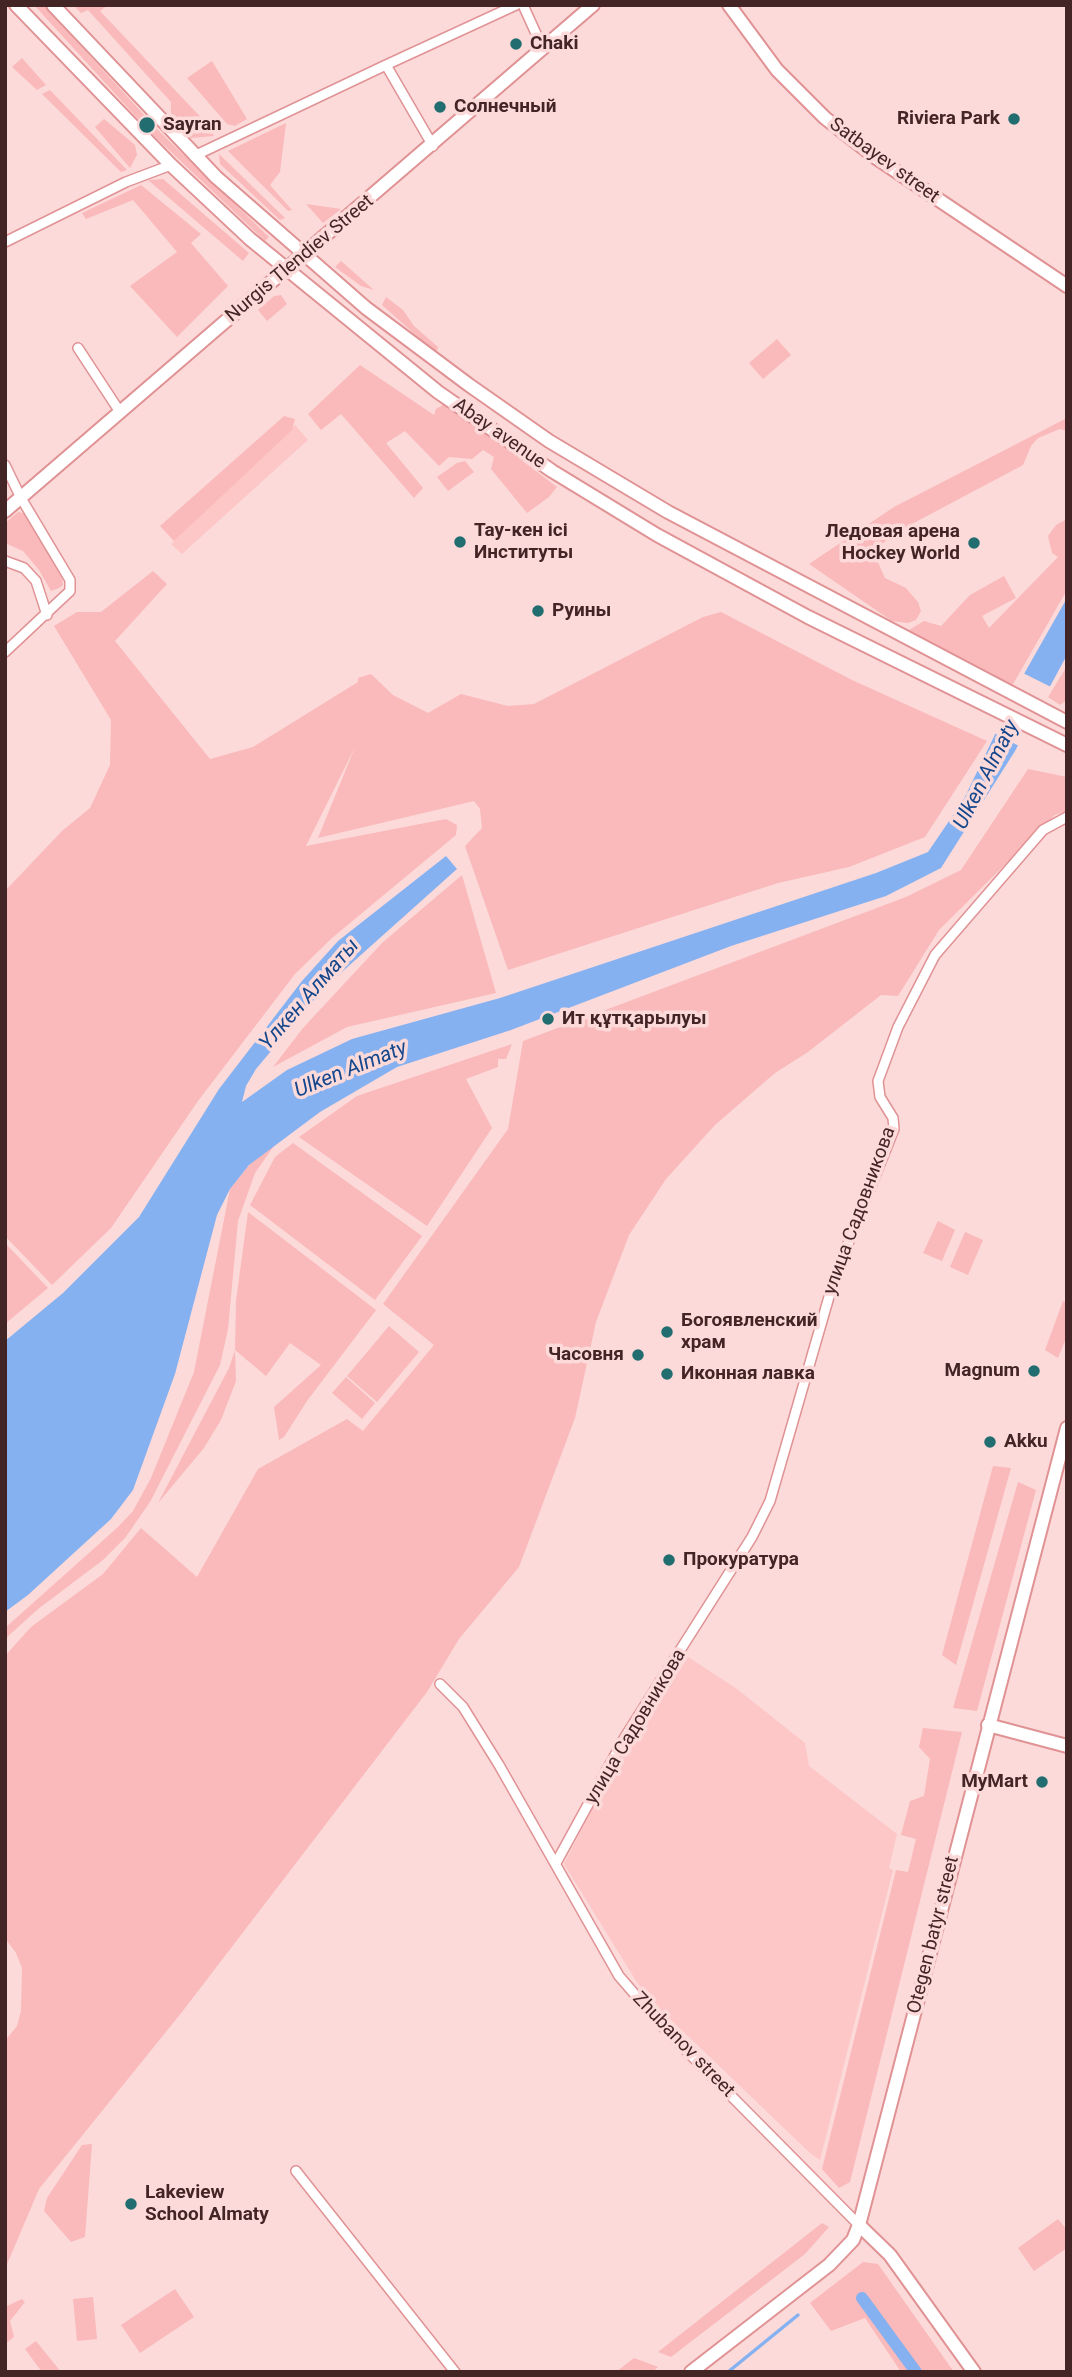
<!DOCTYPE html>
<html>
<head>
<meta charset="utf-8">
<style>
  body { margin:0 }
  #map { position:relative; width:1072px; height:2377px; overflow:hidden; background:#fcdada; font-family:Roboto,sans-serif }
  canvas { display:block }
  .frame { position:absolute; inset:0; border:7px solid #442526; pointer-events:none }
</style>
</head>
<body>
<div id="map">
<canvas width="1072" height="2377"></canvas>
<div class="frame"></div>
</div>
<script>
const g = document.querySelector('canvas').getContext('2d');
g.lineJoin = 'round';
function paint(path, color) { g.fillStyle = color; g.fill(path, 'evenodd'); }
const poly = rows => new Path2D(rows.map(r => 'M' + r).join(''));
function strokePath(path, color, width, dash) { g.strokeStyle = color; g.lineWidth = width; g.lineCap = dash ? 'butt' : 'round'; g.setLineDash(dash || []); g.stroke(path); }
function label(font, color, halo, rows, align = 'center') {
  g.font = font + ' Roboto,sans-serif'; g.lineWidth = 7; g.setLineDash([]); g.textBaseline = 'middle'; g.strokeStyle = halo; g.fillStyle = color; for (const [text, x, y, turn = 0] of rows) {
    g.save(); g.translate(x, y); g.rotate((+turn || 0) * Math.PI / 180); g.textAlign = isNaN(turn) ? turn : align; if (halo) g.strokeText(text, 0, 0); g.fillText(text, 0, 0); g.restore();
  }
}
const built = poly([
  [295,425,308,440,182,554,171,544],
  [688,1657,737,1689,805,1743,809,1766,897,1834,889,1868,893,1870,820,2160,811,2154,664,2013,638,1984,564,1864,604,1785]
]);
const green = poly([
  [34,5,43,5,159,131,269,237,265,241,150,132],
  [73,5,108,5,100,11,209,126,214,136,191,138,171,114,171,102,88,10,81,13],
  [22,58,46,85,37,90,12,67],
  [212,61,247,119,235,126,227,124,187,78],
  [50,90,127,170,121,172,42,94],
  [104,119,135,145,137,155,130,168,95,127],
  [286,123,280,172,270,185,292,210,288,211,228,151],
  [219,154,285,218,280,220,220,164],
  [163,179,249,253,243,261,148,180],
  [141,185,201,234,191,243,228,286,177,337,130,286,177,252,133,200,86,219,82,213],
  [306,204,341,209,323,223],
  [341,261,374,290,361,286,335,267],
  [281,295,287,304,267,321,258,310,274,296],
  [386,297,403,310,414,326,438,347,436,353,382,305],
  [777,339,791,355,763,379,749,363],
  [360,365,434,415,436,409,446,403,557,487,549,497,527,513,491,469,494,457,483,450,472,459,449,457,439,466,405,431,386,443,423,488,414,498,341,414,321,430,308,414],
  [284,416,295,419,292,430,174,541,160,526],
  [1067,418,1067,431,1060,429,1038,438,1031,446,1023,465,895,533,880,546,877,560,885,578,906,588,918,602,921,611,916,620,908,623,892,621,809,564,894,507],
  [465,461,474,472,448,491,437,477,457,463],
  [18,512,28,514,62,578,63,585,59,588,51,591,39,570,23,551,5,543,5,523],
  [1067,519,1067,590,1012,686,904,633,924,621,941,626,970,595,1004,576,1016,598,982,616,989,628,1058,557,1052,553,1048,536,1056,525],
  [153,571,167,584,115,641,210,759,253,747,358,682,358,678,371,674,393,695,428,713,461,694,508,706,534,704,703,617,721,612,852,680,987,741,925,837,849,867,778,883,508,970,465,846,482,828,480,809,474,801,318,838,355,747,306,846,446,819,457,825,456,835,332,938,295,974,198,1101,111,1228,52,1285,5,1236,5,891,62,831,90,808,110,765,111,720,54,626,77,612,101,612],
  [1067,666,1067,700,1060,705,1048,697],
  [1028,769,1067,777,1067,811,1055,815,939,930,898,996,881,995,808,1052,775,1073,715,1125,666,1179,629,1235,596,1322,575,1418,519,1567,459,1639,427,1692,182,2012,39,2189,5,2269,5,2041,17,2026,21,2011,22,1968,16,1953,5,1938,5,1656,31,1627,103,1574,141,1528,197,1577,258,1469,347,1419,363,1431,434,1345,383,1304,508,1129,523,1041,906,897,961,870],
  [462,875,496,993,347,1027,273,1067,303,1028,382,943],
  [512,1044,506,1059,498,1059,498,1067,466,1079,492,1128,427,1226,299,1137,357,1096],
  [276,1143,255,1173,238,1221,228,1329,220,1365,150,1502,125,1538,103,1560,38,1609,5,1639,5,1628,118,1527,133,1511,151,1478,194,1372,230,1189,249,1165],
  [293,1143,422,1236,375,1300,250,1205,275,1157],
  [248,1212,376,1310,307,1401,284,1437,279,1440,274,1407,321,1365,290,1343,266,1376,235,1350,236,1381,221,1420,204,1448,158,1503,229,1368,235,1350,236,1301],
  [938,1221,955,1230,942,1261,923,1253],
  [965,1232,983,1240,968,1275,950,1267],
  [5,1243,48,1288,5,1324],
  [1063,1301,1067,1303,1067,1336,1058,1358,1045,1350],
  [389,1326,419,1352,377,1402,347,1376],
  [346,1377,375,1403,362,1419,332,1393],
  [993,1466,1011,1468,956,1665,942,1655],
  [1018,1482,1036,1490,977,1711,953,1708],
  [923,1728,962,1732,850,2182,839,2188,822,2169,896,1870,908,1872,916,1839,901,1835,910,1801,924,1796,930,1759,919,1747],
  [92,2144,85,2237,71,2242,44,2211,47,2198,82,2145],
  [1058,2219,1067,2230,1067,2248,1034,2271,1018,2248],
  [822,2223,829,2227,805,2254,671,2357,658,2352],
  [863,2262,878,2264,954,2372,901,2372,865,2318,831,2331,810,2303],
  [175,2289,194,2317,140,2353,121,2325],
  [93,2297,97,2339,77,2341,73,2299],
  [22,2299,25,2302,10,2321,14,2337,5,2344,5,2307],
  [36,2341,61,2372,42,2372,25,2349],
  [634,2358,645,2362,658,2367,652,2372,616,2372]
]);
const water = poly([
  [1067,598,1067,655,1015,751,941,868,886,896,731,946,511,1030,397,1067,320,1112,249,1165,230,1189,217,1215,175,1374,133,1490,111,1519,28,1595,5,1612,5,1341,63,1293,139,1217,219,1089,302,981,338,941,446,856,457,869,324,988,256,1069,246,1086,242,1102,287,1070,352,1039,500,998,876,873,928,852,964,799,1024,674]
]);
const pier = poly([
  [1021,672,1053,688,1021,747,994,733]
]);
const stream = poly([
  [728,2372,798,2315]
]);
const canal = poly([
  [862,2298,916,2372]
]);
const minor = poly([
  [523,5,543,49],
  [386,65,516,5],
  [194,156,386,65,433,146],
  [5,242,126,182,171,165],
  [78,348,120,412],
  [5,465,21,498,70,580,70,591,5,652],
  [5,561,24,568,36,581,47,615],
  [440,1684,463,1707,499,1765,619,1976,664,2028,859,2225],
  [556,1863,625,1737,752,1537,770,1501,835,1276,894,1129,893,1118,880,1097,878,1081,898,1027,935,955,1043,830,1067,817],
  [296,2171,455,2372]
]);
const tertiary = poly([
  [5,511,593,5],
  [988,1725,1067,1746]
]);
const secondary = poly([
  [16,5,171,165,250,239,438,392,552,471,657,535,808,617,1067,745],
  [53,5,216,177,366,308,469,385,549,441,668,512,1067,722],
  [729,5,777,70,825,118,875,157,1067,286],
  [859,2225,890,2255,974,2372],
  [691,2372,829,2265,853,2240,859,2225,1067,1428]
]);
const markers = [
  [516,44,7,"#216d6f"],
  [440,107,7,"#216d6f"],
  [1014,119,7,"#216d6f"],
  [147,125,9,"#216d6f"],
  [460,542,7,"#216d6f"],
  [974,543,7,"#216d6f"],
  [538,611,7,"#216d6f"],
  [548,1019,7,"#216d6f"],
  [667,1332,7,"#216d6f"],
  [638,1355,7,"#216d6f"],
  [1034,1371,7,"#216d6f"],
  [667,1374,7,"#216d6f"],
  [990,1442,7,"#216d6f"],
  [669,1560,7,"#216d6f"],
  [1042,1782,7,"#216d6f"],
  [131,2204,7,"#216d6f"]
];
const poiNames = [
  ["Chaki",530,44],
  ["Солнечный",454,107],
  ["Riviera Park",1000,119,"right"],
  ["Sayran",163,125],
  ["Тау-кен ісі",474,531],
  ["Институты",474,553],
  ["Ледовая арена",960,532,"right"],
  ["Hockey World",960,554,"right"],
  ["Руины",552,611],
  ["Ит құтқарылуы",562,1019],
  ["Богоявленский",681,1321],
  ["храм",681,1343],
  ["Часовня",624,1355,"right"],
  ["Magnum",1020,1371,"right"],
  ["Иконная лавка",681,1374],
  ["Akku",1004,1442],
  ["Прокуратура",683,1560],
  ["MyMart",1028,1782,"right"],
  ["Lakeview",145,2193],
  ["School Almaty",145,2215]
];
const streetNames = [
  ["Satbayev street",884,161,36],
  ["Nurgis Tlendiev Street",300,259,-40],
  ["Abay avenue",499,434,35],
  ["улица Садовникова",860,1211,-70],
  ["улица Садовникова",636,1727,-59],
  ["Otegen batyr street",934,1935,-76],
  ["Zhubanov street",683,2045,46]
];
const waterNames = [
  ["Ulken Almaty",987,775,-63],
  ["Үлкен Алматы",310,995,-49],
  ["Ulken Almaty",351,1070,-22]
];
paint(built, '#fdc6c7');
paint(green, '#fab9ba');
paint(water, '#86b1f0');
paint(pier, '#fcdada');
strokePath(stream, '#86b1f0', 3.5);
strokePath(canal, '#86b1f0', 12);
strokePath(minor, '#e09294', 12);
strokePath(tertiary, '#e09294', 16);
strokePath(secondary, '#e09294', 16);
strokePath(minor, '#fff', 9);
strokePath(tertiary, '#fff', 12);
strokePath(secondary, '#fff', 12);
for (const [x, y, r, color] of markers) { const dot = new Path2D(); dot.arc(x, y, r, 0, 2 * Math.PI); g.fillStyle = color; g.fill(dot); strokePath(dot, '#fcdada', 2.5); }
label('bold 19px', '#442526', '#fcdada', poiNames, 'left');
label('19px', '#442526', '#fcdada', streetNames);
label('italic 21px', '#15478c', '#fcdada', waterNames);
</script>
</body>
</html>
